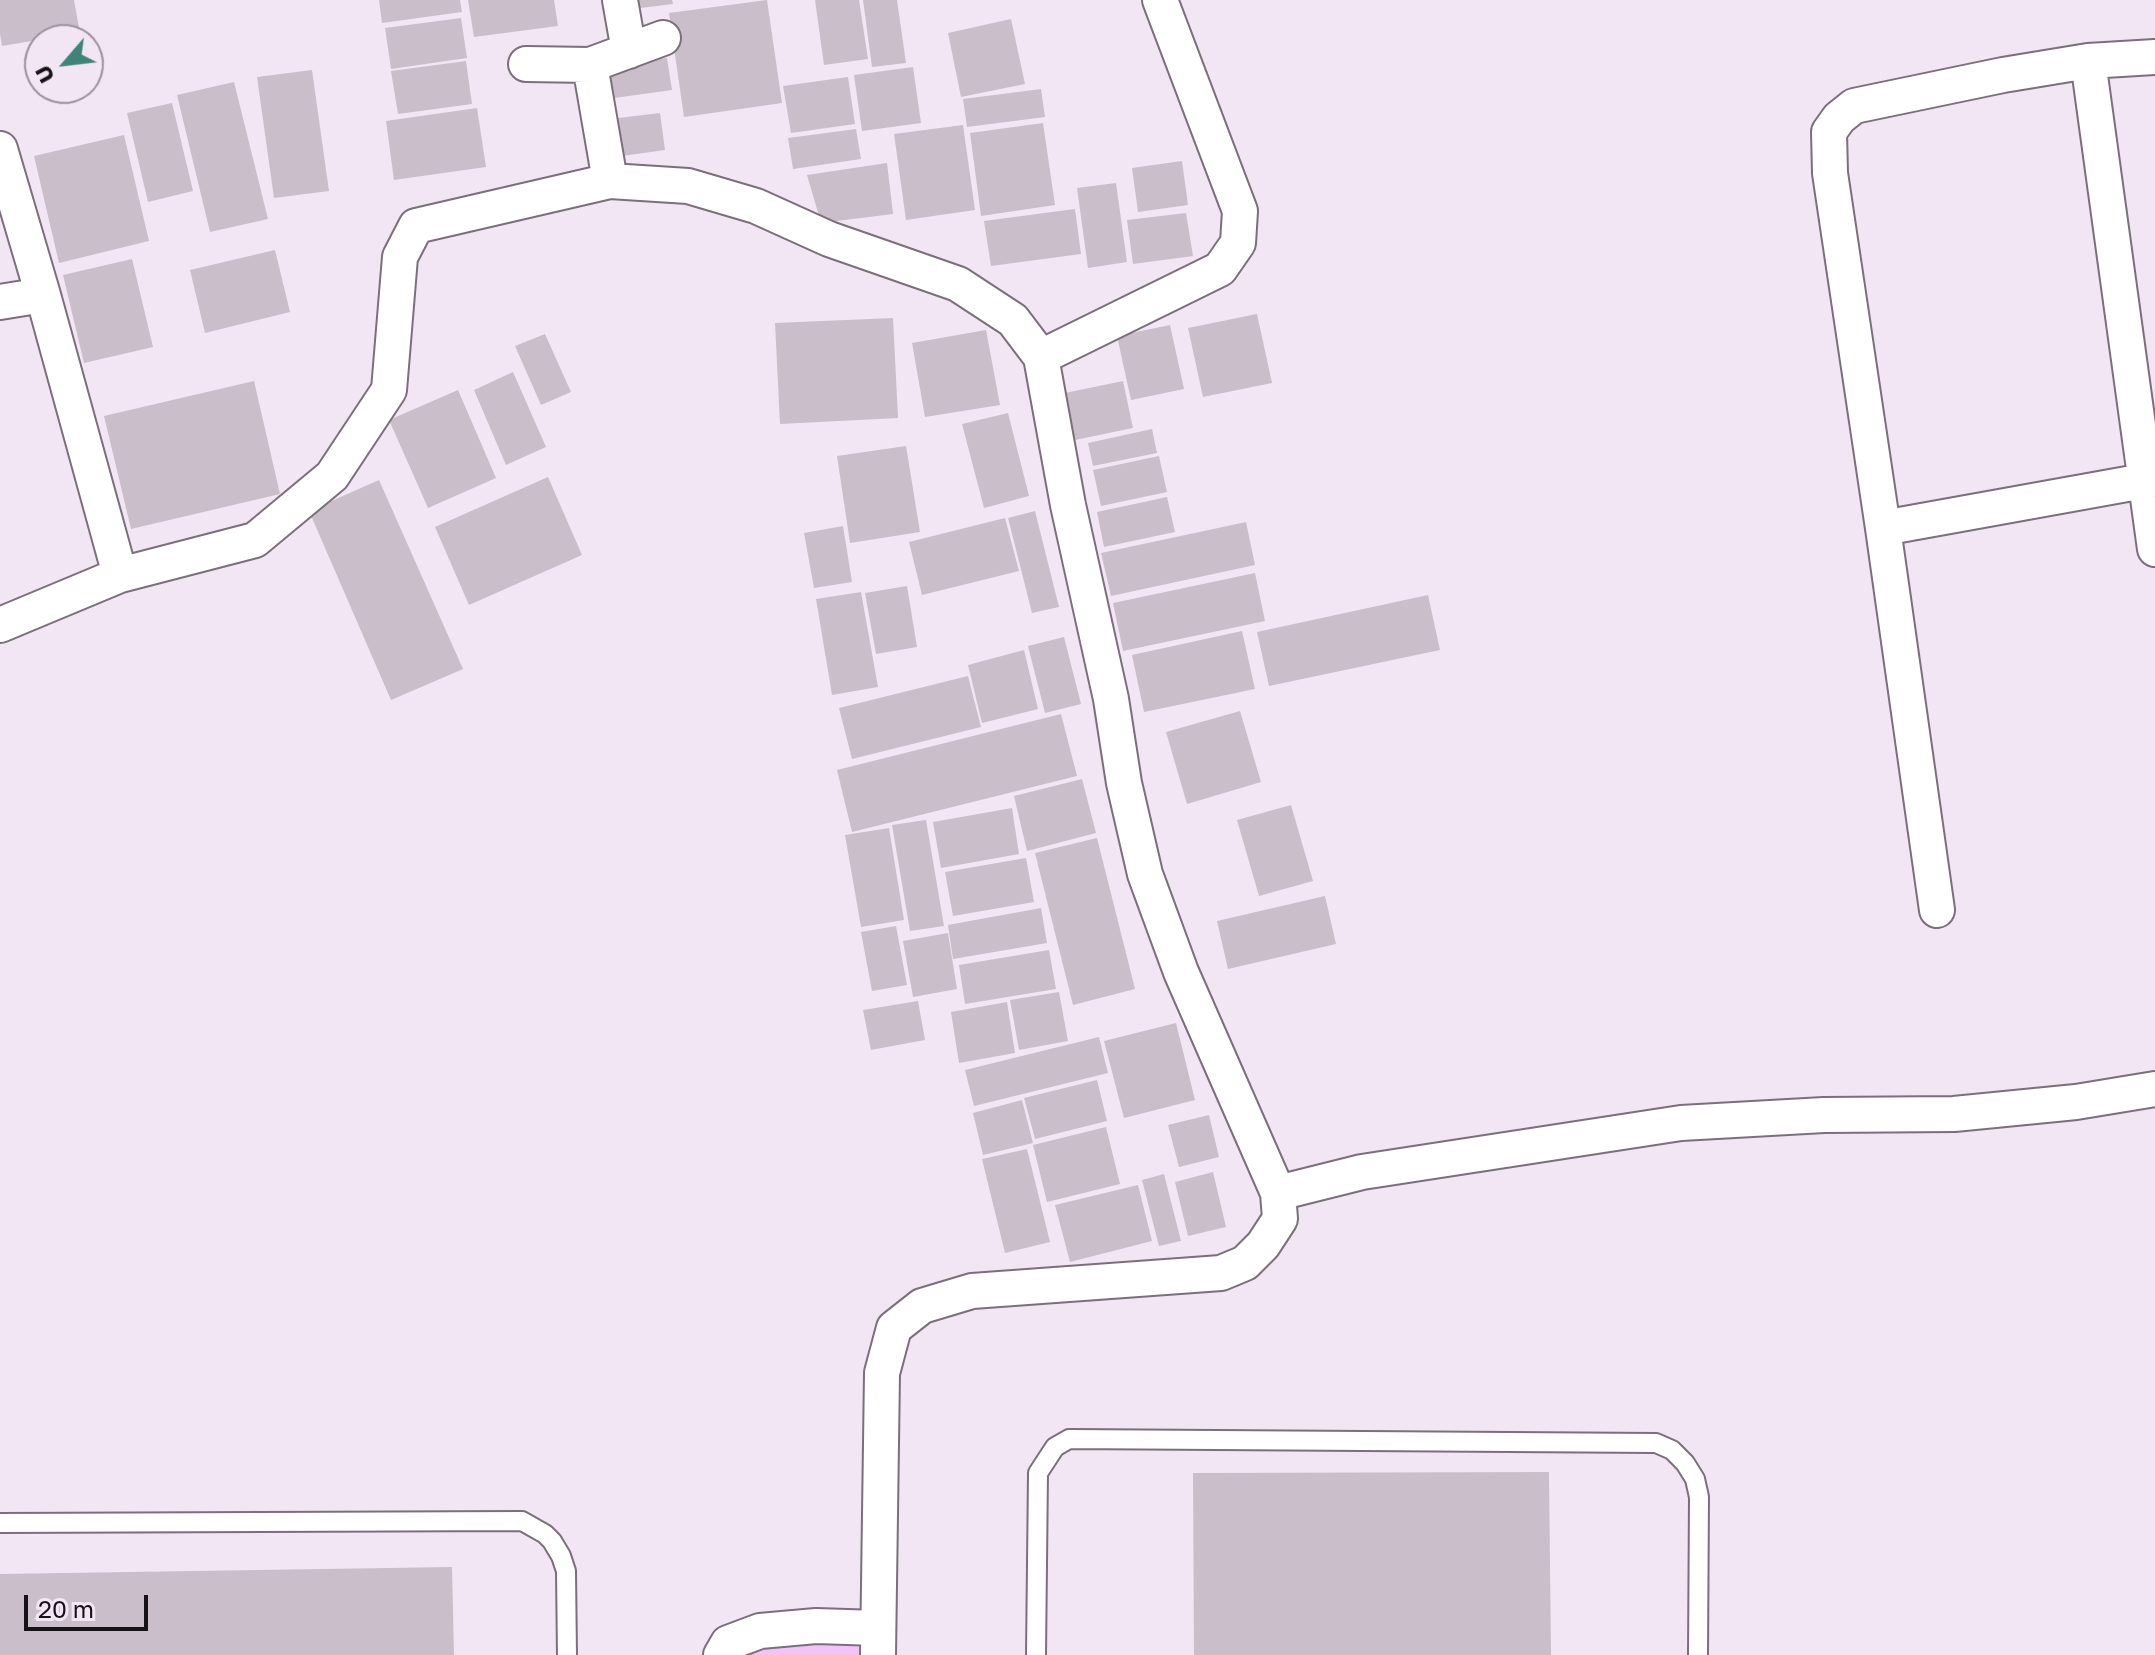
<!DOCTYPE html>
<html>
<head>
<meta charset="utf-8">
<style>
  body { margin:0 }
  #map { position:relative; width:2155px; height:1655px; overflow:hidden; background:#f3e6f4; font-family:"Golos Text",sans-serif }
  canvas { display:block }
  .north { position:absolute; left:24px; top:24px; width:80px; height:80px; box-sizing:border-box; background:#f3e6f4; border:2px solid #9b919c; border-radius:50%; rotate:242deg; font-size:22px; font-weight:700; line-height:32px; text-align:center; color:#161217 }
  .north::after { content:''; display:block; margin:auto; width:28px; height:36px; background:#408479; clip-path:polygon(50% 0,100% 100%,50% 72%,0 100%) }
  .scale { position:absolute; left:24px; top:1595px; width:124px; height:36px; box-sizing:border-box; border:4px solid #161217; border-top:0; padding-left:10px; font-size:24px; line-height:28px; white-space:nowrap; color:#161217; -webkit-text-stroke:6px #f3e6f4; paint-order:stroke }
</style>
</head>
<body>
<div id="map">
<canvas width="2155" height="1655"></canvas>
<div class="north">U</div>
<div class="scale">20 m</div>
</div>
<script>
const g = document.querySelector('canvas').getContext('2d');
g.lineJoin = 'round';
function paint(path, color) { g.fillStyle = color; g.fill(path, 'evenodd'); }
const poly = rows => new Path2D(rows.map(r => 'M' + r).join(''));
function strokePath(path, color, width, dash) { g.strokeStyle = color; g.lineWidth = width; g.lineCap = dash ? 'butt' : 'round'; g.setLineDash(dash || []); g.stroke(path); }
const green = poly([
  [878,1628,878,1655,721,1655]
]);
const building = poly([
  [0,0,74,0,80,33,2,46,0,34],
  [379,0,460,0,462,12,382,23],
  [468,0,554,0,558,26,474,37],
  [631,0,672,0,673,4,632,9],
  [767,0,782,103,684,117,669,13],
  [815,0,859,0,868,59,824,65],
  [863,0,897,0,906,63,872,67],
  [461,18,467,58,391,69,385,28],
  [1011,19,1025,84,961,97,948,33],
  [667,58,672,90,607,99,602,67],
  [466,61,472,104,398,114,391,71],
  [913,67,921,123,862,131,854,75],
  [312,70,329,191,274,198,257,77],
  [848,77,855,124,791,133,783,86],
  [234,82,268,219,210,232,177,95],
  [1041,89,1045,117,967,127,963,99],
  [172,103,193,191,148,202,127,113],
  [477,108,486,167,394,180,386,121],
  [660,113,665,150,615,157,610,119],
  [1043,123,1055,205,981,216,970,133],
  [963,125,975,210,906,220,894,134],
  [856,129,861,159,793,169,788,138],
  [124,135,149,241,59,263,34,156],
  [1182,161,1188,205,1138,212,1132,168],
  [887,163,893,214,821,223,807,175],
  [1116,183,1127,262,1088,268,1077,188],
  [1075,209,1081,254,991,266,984,221],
  [1186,213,1193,256,1133,264,1127,220],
  [275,250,290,312,205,333,190,270],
  [132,259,153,347,84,363,63,275],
  [1257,314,1272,383,1203,397,1188,328],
  [893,318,898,418,780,424,775,323],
  [1170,325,1184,389,1131,400,1117,336],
  [986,330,1000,405,925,417,912,343],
  [545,334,571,392,541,405,515,346],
  [513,372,546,447,506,465,474,390],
  [254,381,280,494,131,529,104,416],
  [1123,381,1133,428,1075,440,1065,393],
  [458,390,496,478,428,508,389,420],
  [1008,413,1029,496,984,508,962,424],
  [1152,429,1157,453,1093,466,1088,443],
  [906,446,920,532,850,543,837,456],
  [1159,456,1167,492,1101,506,1093,470],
  [548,477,582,555,469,605,435,527],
  [379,480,463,669,391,700,309,511],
  [1167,497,1175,532,1104,547,1097,512],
  [1035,511,1059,607,1032,613,1008,518],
  [1005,518,1019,571,922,595,909,542],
  [1246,522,1255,565,1111,596,1101,553],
  [843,526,852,582,814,588,804,533],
  [1255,573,1265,621,1123,651,1113,603],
  [907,586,917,647,876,654,865,593],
  [861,592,878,687,832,695,816,599],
  [1428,595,1440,650,1269,686,1257,632],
  [1242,631,1255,689,1144,712,1132,655],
  [1064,637,1081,704,1045,713,1028,646],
  [1024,650,1038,709,982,723,968,665],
  [968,676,981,727,852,759,839,708],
  [1240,711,1261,782,1187,804,1166,732],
  [1061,714,1077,776,852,832,837,770],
  [1082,779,1096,833,1027,851,1014,796],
  [1291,805,1313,881,1259,896,1237,820],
  [1012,808,1019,854,941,868,933,822],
  [926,820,944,926,910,931,892,825],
  [889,828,904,920,861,927,845,835],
  [1097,838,1135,989,1073,1005,1035,853],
  [1026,858,1034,902,953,916,945,872],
  [1325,896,1336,944,1228,969,1217,921],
  [1041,908,1047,943,953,959,948,925],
  [896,926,907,985,872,991,861,932],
  [948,933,957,989,913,997,903,941],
  [1049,950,1056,989,965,1004,959,965],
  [1059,992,1068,1041,1019,1050,1010,1000],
  [918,1001,925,1040,871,1050,863,1010],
  [1007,1002,1015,1053,959,1063,951,1012],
  [1176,1023,1195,1100,1124,1118,1104,1041],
  [1099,1037,1108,1073,974,1106,965,1070],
  [1097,1080,1107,1121,1035,1139,1024,1098],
  [1022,1100,1033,1143,983,1155,973,1113],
  [1209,1115,1219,1157,1179,1167,1168,1125],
  [1106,1127,1120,1184,1047,1202,1033,1145],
  [1027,1149,1050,1242,1005,1253,982,1159],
  [1213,1172,1226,1227,1188,1236,1175,1182],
  [1164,1174,1181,1241,1159,1246,1142,1180],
  [1138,1185,1152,1241,1070,1262,1055,1205],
  [1549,1472,1551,1655,1194,1655,1193,1473],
  [452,1567,454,1655,0,1655,0,1574]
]);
const service = poly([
  [0,1523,522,1521,545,1534,552,1541,561,1556,566,1571,567,1655],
  [1036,1655,1038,1473,1055,1447,1069,1439,1656,1443,1672,1450,1685,1463,1695,1479,1699,1497,1698,1655]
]);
const minor = poly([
  [620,0,629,51],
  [2088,61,2155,549],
  [526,64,590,65,610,181],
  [590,65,663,38],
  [0,149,43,295,120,575],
  [0,302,43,295],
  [1041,357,1220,269,1238,243,1240,211,1160,0],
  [1883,528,2155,479],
  [0,625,120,575,255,540,332,476,389,390,400,257,416,226,610,181,688,186,756,206,829,239,958,284,1013,320,1041,357,1068,505,1111,699,1124,783,1145,874,1181,972,1278,1193],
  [1937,910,1883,528,1830,173,1829,132,1839,118,1854,106,2003,75,2088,61,2155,57],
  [721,1655,728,1643,760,1631,816,1626,878,1628],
  [878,1655,882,1373,894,1328,922,1306,972,1291,1221,1273,1245,1263,1263,1245,1280,1219,1278,1193,1362,1172,1681,1123,1824,1115,1954,1114,2076,1102,2155,1089]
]);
paint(green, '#f2c3f7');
paint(building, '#cabecb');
strokePath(service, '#7a6f7b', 22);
strokePath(minor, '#7a6f7b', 38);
strokePath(service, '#fff', 18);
strokePath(minor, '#fff', 34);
</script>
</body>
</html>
